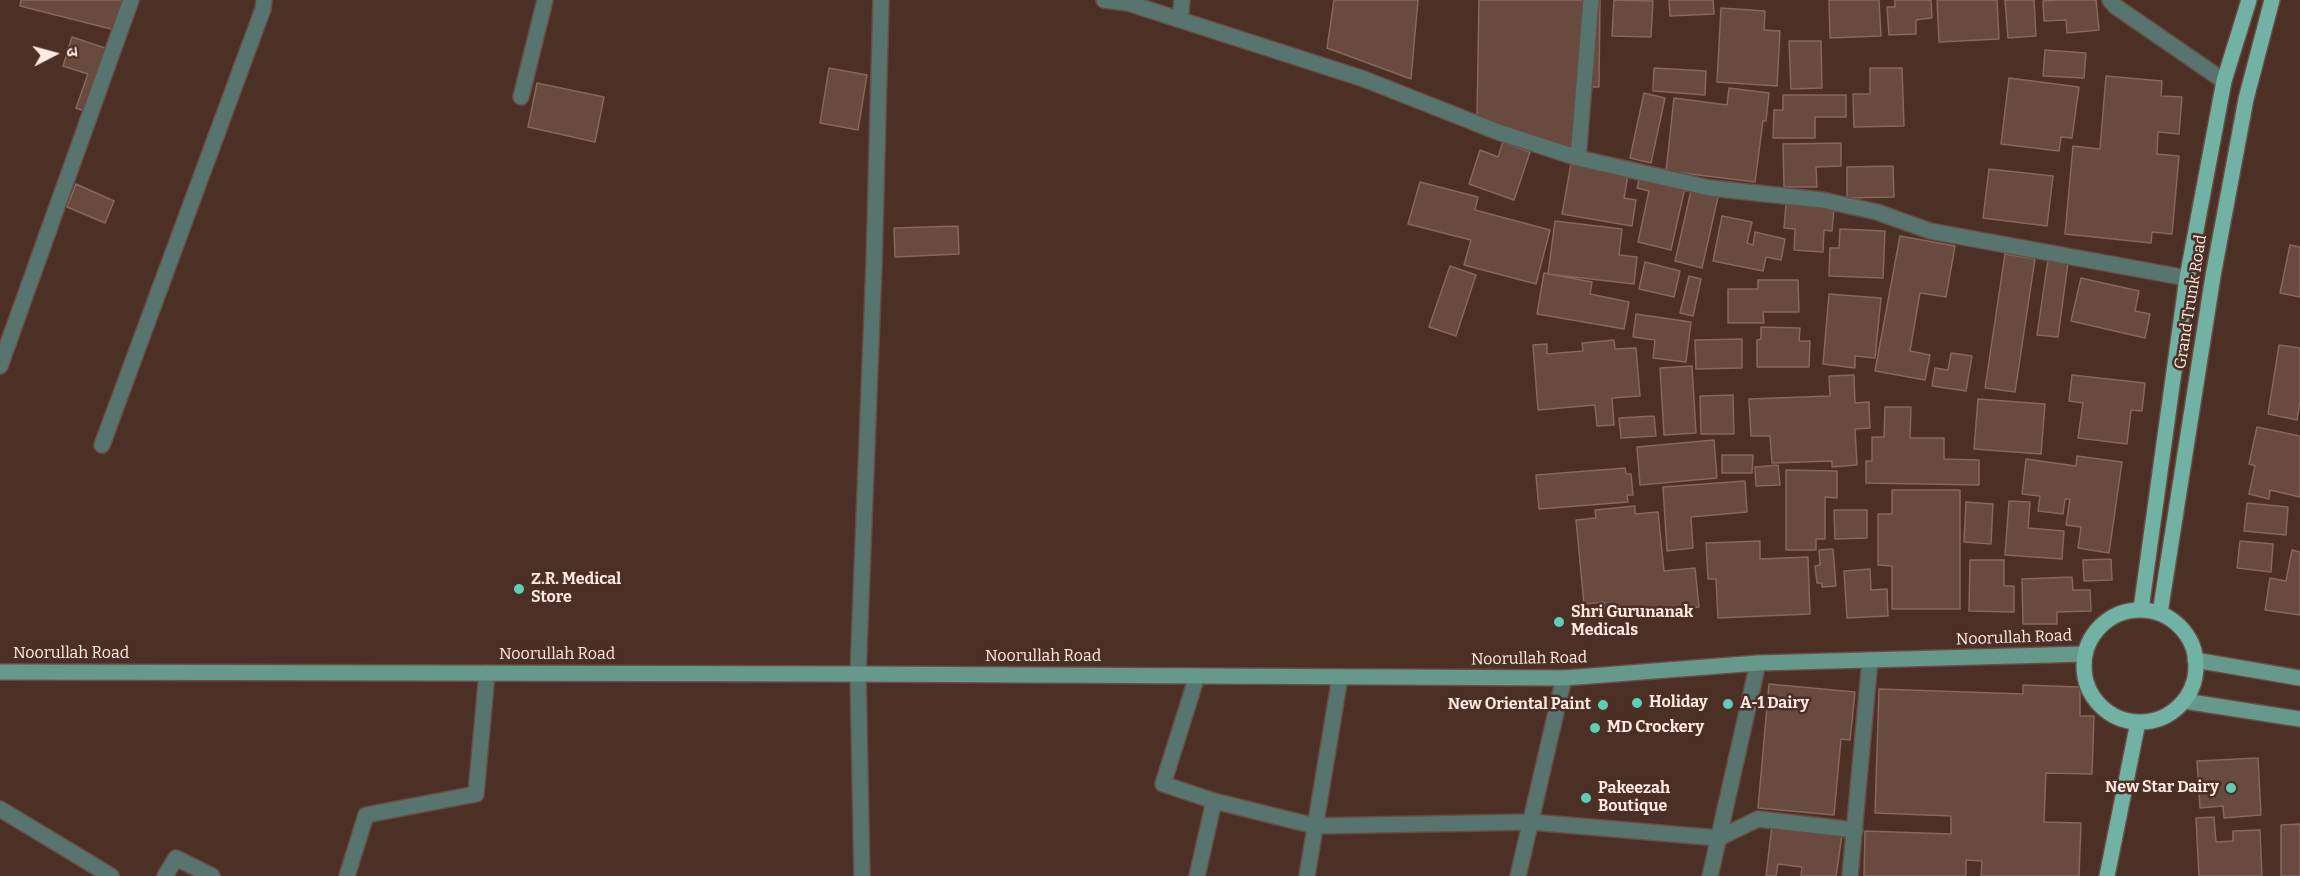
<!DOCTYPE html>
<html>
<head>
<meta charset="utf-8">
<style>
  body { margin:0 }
  #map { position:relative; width:2300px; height:876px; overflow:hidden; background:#4c2f25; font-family:Bitter,"Noto Sans Devanagari",serif }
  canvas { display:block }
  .north { position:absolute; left:24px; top:24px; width:60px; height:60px; -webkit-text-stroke:4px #4c2f25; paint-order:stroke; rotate:84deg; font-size:16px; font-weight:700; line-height:24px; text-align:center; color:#feeae4 }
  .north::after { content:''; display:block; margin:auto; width:21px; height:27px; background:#feeae4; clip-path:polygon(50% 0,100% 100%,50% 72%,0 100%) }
</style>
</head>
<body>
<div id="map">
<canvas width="2300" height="876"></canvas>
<div class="north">उ</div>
</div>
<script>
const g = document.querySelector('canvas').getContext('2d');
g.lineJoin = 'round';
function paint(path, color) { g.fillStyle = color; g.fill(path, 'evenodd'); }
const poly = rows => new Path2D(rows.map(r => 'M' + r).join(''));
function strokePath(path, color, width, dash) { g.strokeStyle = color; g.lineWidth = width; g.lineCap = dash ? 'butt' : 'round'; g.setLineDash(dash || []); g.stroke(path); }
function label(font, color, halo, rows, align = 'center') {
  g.font = font + ' Bitter,serif'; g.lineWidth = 5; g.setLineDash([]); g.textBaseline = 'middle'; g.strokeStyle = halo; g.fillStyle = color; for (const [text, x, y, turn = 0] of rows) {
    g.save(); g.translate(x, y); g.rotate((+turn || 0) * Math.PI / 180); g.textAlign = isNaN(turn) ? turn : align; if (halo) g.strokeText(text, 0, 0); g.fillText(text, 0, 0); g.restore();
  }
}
const building = poly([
  [21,0,126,0,119,31,20,6,21,0],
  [1334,0,1418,0,1411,79,1327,48,1334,0],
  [1479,0,1600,0,1599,87,1589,87,1578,152,1526,136,1477,116,1479,0],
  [1614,0,1653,1,1651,37,1612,36,1614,0],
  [1669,0,1713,0,1714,14,1670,16,1669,0],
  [1829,0,1879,0,1881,36,1830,38,1829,0],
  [1895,0,1931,0,1932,18,1916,20,1916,34,1889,35,1887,7,1895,7,1895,0],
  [1937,0,1997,0,1999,39,1939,42,1937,0],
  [2005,0,2034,0,2036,36,2008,38,2005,0],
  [2058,0,2096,0,2099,30,2067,33,2066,20,2044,21,2043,1,2058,0],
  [1721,8,1765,11,1764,30,1780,31,1777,86,1717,82,1721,8],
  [72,37,111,50,89,113,76,108,88,74,63,66,72,37],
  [1789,41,1821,41,1822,88,1791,89,1789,41],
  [2045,50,2086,53,2084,78,2043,76,2045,50],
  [829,68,867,75,858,130,820,123,829,68],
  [1654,68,1706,71,1705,95,1653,91,1654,68],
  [1870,68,1902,68,1904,126,1854,127,1853,94,1870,94,1870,68],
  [2106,76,2162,81,2161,96,2182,97,2179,134,2158,132,2157,154,2179,156,2172,234,2152,232,2151,243,2065,234,2073,146,2100,149,2106,76],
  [2009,78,2079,87,2072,138,2061,137,2059,151,2001,144,2009,78],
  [537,83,604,97,595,142,528,127,537,83],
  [1729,88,1769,93,1766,121,1763,121,1755,182,1666,171,1674,98,1727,105,1729,88],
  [1644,93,1665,98,1651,163,1630,158,1644,93],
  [1783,95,1846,95,1846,117,1815,117,1815,138,1773,138,1774,110,1783,110,1783,95],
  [1503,142,1530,152,1514,200,1469,184,1480,150,1498,157,1503,142],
  [1841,143,1841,166,1816,167,1817,187,1784,187,1783,144,1841,143],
  [1571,164,1628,175,1624,198,1636,200,1632,226,1562,214,1571,164],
  [1893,166,1894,197,1847,198,1847,167,1893,166],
  [1989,169,2053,176,2047,226,1983,218,1989,169],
  [1640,177,1685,187,1671,250,1638,242,1649,191,1637,188,1640,177],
  [1420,182,1478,197,1475,210,1550,230,1536,284,1464,265,1471,240,1408,224,1420,182],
  [76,184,114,201,105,223,67,207,76,184],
  [1691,191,1718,197,1702,268,1675,261,1691,191],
  [1786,204,1834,208,1832,231,1824,230,1823,252,1794,250,1795,229,1784,228,1786,204],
  [1722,216,1752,222,1747,243,1753,245,1755,232,1785,239,1781,260,1766,257,1763,271,1713,261,1722,216],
  [1555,221,1622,229,1619,255,1637,257,1634,284,1548,274,1555,221],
  [958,226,959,254,895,257,894,228,958,226],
  [1840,229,1885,231,1883,278,1829,276,1830,248,1839,248,1840,229],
  [1900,236,1955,246,1946,297,1920,293,1910,351,1930,355,1925,380,1875,371,1900,236],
  [2290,245,2300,247,2300,297,2280,293,2290,245],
  [2005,254,2035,259,2015,392,1985,388,2005,254],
  [2048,260,2068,263,2058,337,2037,335,2048,260],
  [1645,262,1680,271,1674,297,1639,289,1645,262],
  [1450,266,1476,275,1456,336,1429,327,1450,266],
  [1544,273,1592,282,1590,294,1629,302,1624,329,1537,314,1544,273],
  [1689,276,1701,279,1693,316,1680,313,1689,276],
  [2081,278,2139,291,2135,311,2150,314,2145,338,2071,321,2081,278],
  [1758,280,1798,280,1799,312,1763,312,1764,323,1728,323,1728,289,1758,289,1758,280],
  [1829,294,1881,298,1875,358,1855,356,1855,368,1823,364,1829,294],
  [1636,314,1691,322,1686,362,1653,358,1655,340,1633,337,1636,314],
  [1761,327,1800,328,1799,341,1810,341,1809,367,1757,367,1757,340,1761,339,1761,327],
  [1742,339,1742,368,1696,369,1695,340,1742,339],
  [1614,340,1615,349,1636,348,1640,396,1612,398,1614,425,1597,426,1595,405,1538,410,1533,345,1547,344,1547,354,1583,351,1582,343,1614,340],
  [2279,345,2300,348,2300,401,2297,420,2268,414,2279,345],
  [1951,353,1972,356,1966,391,1932,386,1935,368,1948,370,1951,353],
  [1692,366,1696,433,1664,435,1660,368,1692,366],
  [1854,375,1855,403,1869,402,1870,428,1855,429,1857,465,1832,467,1832,461,1772,463,1770,436,1751,436,1749,399,1830,396,1829,376,1854,375],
  [2072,375,2145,383,2142,411,2131,410,2127,444,2078,438,2083,403,2069,401,2072,375],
  [1733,395,1734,434,1701,434,1700,396,1733,395],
  [1978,399,2045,404,2041,454,1974,449,1978,399],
  [1885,407,1911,407,1910,438,1944,438,1944,459,1979,460,1979,485,1866,483,1866,461,1872,461,1872,437,1884,437,1885,407],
  [1654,416,1656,436,1621,438,1619,418,1654,416],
  [2257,427,2300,436,2300,497,2270,490,2269,499,2249,494,2255,466,2249,464,2257,427],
  [1714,440,1717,478,1640,485,1637,447,1714,440],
  [1722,455,1753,455,1752,473,1722,473,1722,455],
  [2077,456,2122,462,2109,553,2078,548,2081,527,2066,525,2070,499,2065,499,2063,514,2038,511,2040,496,2022,494,2026,459,2076,466,2077,456],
  [1778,465,1780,485,1756,486,1755,467,1778,465],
  [1625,468,1626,474,1631,474,1633,495,1627,495,1628,502,1539,509,1536,475,1625,468],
  [1786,470,1837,471,1837,498,1825,497,1825,539,1816,539,1816,550,1786,550,1786,470],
  [1745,481,1747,512,1691,517,1693,548,1667,551,1663,487,1745,481],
  [1892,490,1960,490,1960,609,1892,609,1892,566,1878,565,1878,514,1892,514,1892,490],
  [2009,501,2030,502,2028,528,2064,531,2062,559,2005,555,2009,501],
  [1966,502,1993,504,1991,544,1964,542,1966,502],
  [2247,503,2288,507,2286,535,2244,531,2247,503],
  [1635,506,1635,514,1658,512,1664,571,1695,568,1699,607,1605,616,1604,602,1584,604,1576,520,1596,518,1595,510,1635,506],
  [1834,510,1867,510,1867,538,1835,539,1834,510],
  [1760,541,1760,559,1808,557,1810,614,1718,618,1716,579,1708,579,1706,543,1760,541],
  [2240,541,2273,544,2271,572,2237,568,2240,541],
  [1833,549,1836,586,1822,587,1822,583,1817,583,1815,566,1820,565,1819,550,1833,549],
  [2292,550,2300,552,2300,615,2265,610,2270,578,2286,581,2292,550],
  [2111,559,2112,580,2084,581,2083,560,2111,559],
  [1970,560,2004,560,2004,586,2014,586,2014,612,1969,611,1970,560],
  [1870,569,1871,590,1887,589,1888,616,1847,618,1844,571,1870,569],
  [2072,577,2073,590,2090,590,2091,611,2057,612,2057,624,2023,624,2022,579,2072,577],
  [1769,684,1855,692,1850,740,1841,739,1834,815,1758,808,1769,684],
  [2023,685,2080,687,2080,716,2094,716,2092,774,2046,773,2044,822,2081,823,2079,876,1981,876,1982,861,1966,860,1966,876,1864,876,1865,831,1951,834,1951,816,1875,813,1879,689,2023,694,2023,685],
  [2258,758,2261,815,2224,818,2223,806,2200,808,2197,761,2258,758],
  [2214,817,2216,842,2233,841,2233,831,2260,830,2262,876,2199,876,2196,818,2214,817],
  [2300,824,2300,876,2281,876,2281,825,2300,824],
  [1772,825,1842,835,1836,876,1801,876,1802,867,1778,864,1776,876,1766,876,1772,825]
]);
const minor = poly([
  [1104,0,1128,3,1364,79,1498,132,1578,158,1710,188,1822,200,1877,212,1930,231,2187,278],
  [2110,0,2115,6,2224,81],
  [1180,20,1182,0],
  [521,97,545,0],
  [1578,158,1591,0],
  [0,366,131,0],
  [102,445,263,9,264,0],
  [1214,801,1315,826,1531,822,1719,838,1758,819,1855,830],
  [0,809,111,876],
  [165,876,176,858,212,876],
  [347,876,366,815,476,794,487,673],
  [1197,876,1214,801,1163,784,1197,676],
  [1307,876,1340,677],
  [1518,876,1564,678],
  [1710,876,1758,663],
  [1850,876,1870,660]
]);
const tertiary = poly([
  [862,876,858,674,874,264,881,0]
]);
const secondary = poly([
  [2195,660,2300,678],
  [0,672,858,674,1564,678,1758,663,2085,654],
  [2184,701,2300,719]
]);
const primary = poly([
  [2141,609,2187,278,2224,81,2249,0],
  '2084 666a56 56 0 1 1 112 0a56 56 0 1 1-112 0Z',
  [2160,613,2213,276,2246,99,2272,0],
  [2107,876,2138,722]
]);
const markers = [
  [519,589,6,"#5eceb7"],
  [1559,622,6,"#5eceb7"],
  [1637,703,6,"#5eceb7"],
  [1728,704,6,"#5eceb7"],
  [1603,705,6,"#5eceb7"],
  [1595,728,6,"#5eceb7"],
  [2231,788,6,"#5eceb7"],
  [1586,798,6,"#5eceb7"]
];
const streetNames = [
  ["Grand Trunk Road",2191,302,-81],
  ["Noorullah Road",2014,638,-2],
  ["Noorullah Road",71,654],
  ["Noorullah Road",557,655],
  ["Noorullah Road",1043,657],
  ["Noorullah Road",1529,659,-1]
];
const poiNames = [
  ["Z.R. Medical",531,580],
  ["Store",531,598],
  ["Shri Gurunanak",1571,613],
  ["Medicals",1571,631],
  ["Holiday",1649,703],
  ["A-1 Dairy",1740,704],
  ["New Oriental Paint",1591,705,"right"],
  ["MD Crockery",1607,728],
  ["New Star Dairy",2219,788,"right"],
  ["Pakeezah",1598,789],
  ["Boutique",1598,807]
];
paint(building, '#694a3f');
strokePath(building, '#88675c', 1.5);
strokePath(minor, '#684d44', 18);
strokePath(tertiary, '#684d44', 18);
strokePath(secondary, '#684d44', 18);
strokePath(primary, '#684d44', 18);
strokePath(minor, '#57756e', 15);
strokePath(tertiary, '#57756e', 15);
strokePath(secondary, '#67988c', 15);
strokePath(primary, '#72b2a4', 15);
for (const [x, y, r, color] of markers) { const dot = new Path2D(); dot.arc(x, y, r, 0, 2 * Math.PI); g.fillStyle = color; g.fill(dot); strokePath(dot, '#4c2f25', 2); }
label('16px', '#feeae4', '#4c2f25', streetNames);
label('bold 16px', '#feeae4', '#4c2f25', poiNames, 'left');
</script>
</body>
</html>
